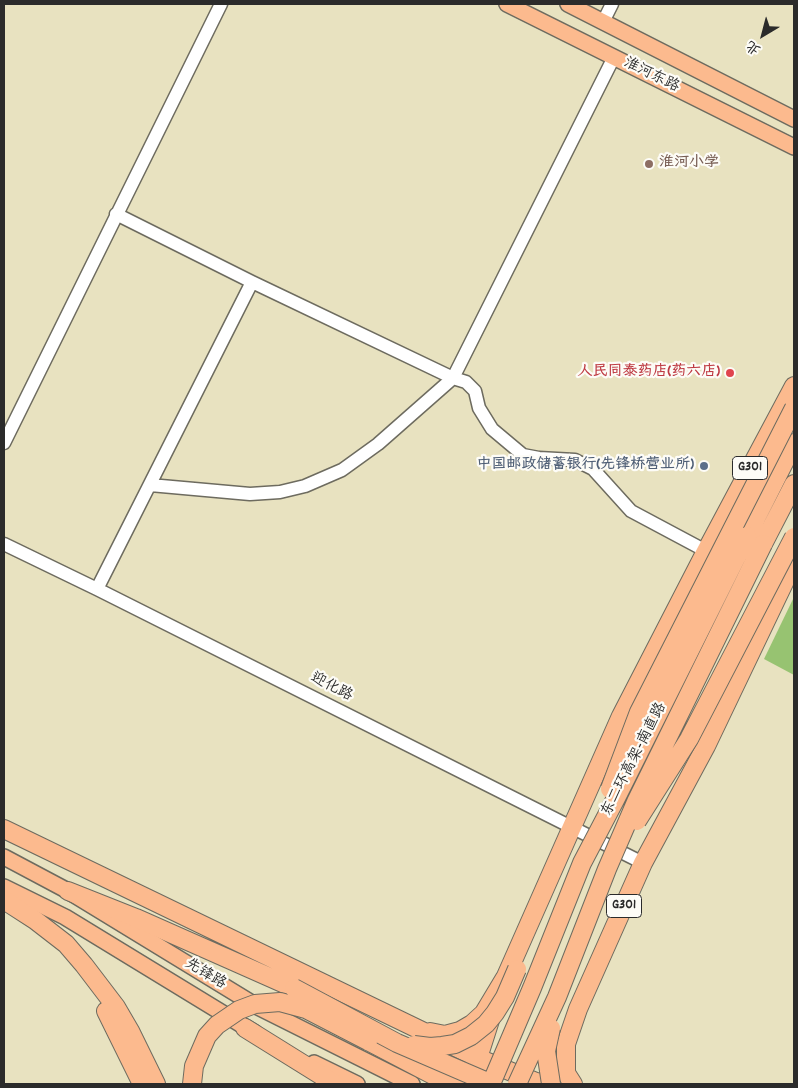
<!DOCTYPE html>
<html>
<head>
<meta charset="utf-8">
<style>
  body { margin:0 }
  #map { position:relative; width:798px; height:1088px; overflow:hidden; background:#e8e2c0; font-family:Dekko,"LXGW WenKai TC",sans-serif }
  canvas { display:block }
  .frame { position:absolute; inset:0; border:5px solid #2b2b2b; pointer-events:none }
  .north { position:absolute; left:738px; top:10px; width:50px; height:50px; -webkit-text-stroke:4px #fdfcf7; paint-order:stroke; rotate:217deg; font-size:14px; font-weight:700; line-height:20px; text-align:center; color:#2b2b2b }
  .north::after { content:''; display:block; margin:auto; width:18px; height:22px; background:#2b2b2b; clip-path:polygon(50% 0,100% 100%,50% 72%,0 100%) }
</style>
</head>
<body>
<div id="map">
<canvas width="798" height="1088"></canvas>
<div class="frame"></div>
<div class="north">北</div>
</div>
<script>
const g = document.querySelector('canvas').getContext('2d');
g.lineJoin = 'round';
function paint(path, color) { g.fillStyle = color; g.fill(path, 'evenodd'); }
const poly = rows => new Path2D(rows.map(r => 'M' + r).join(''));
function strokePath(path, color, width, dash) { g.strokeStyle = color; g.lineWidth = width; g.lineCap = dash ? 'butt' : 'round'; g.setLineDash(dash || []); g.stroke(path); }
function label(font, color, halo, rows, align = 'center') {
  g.font = font + ' Dekko,"LXGW WenKai TC",sans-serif'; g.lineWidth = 4.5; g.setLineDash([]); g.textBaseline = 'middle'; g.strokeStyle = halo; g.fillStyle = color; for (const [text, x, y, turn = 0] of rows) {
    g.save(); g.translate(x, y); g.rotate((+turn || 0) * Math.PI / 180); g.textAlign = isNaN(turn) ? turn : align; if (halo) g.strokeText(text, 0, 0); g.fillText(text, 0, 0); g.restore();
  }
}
const green = poly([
  [794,597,794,675,764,659]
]);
const minor = poly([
  [603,22,612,4],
  [116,214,252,282,453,378,466,382,475,391,479,408,492,429,523,455,539,458,575,460,593,469,631,511,706,551],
  [4,443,221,4],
  [150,485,250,494,280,492,305,486,342,470,378,444,453,378,614,57],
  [4,544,97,589,643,863],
  [97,589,252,282]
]);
const major = poly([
  [507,4,794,147],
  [568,4,794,119],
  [4,857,68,891,258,1007,412,1084],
  [4,887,65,917,255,1033],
  [314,1063,357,1084]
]);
const highway = poly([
  [747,536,794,443],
  [763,544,794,484],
  [4,829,478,1058,536,1082,545,1083],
  [68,891,136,918,294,988],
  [4,900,35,920,66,944,84,965,116,1007,130,1031,156,1084],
  [503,983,621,716,706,551,794,386],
  [106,1011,142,1084],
  [245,1028,335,1084],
  [430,1032,445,1035,460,1031,472,1024,484,1013,505,978],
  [368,1041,450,1084],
  [466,1084,478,1058,492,1014],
  [573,1084,566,1073,566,1044,578,1009,643,863,706,746,794,562]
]);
const highwayBridge = poly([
  [610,789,639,712,794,408],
  [637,821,689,739,794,537],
  [294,988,397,1043,492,1084],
  [551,1028,546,1051,551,1084],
  [414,1045,430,1047,442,1046,455,1044,471,1036,486,1024,495,1013,505,997,517,969],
  [192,1084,194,1066,207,1036,217,1025,239,1010,255,1004,280,1002,306,1009,368,1041],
  [491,1084,532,988,582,863,615,800,747,536],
  [517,1084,557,997,607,869,636,802,763,544]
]);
const markers = [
  [649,164,5,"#8d6e63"],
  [730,373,5,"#e0444e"],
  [704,466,5,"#5c6f8a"]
];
const shields = [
  [750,468,35],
  [624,906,35]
];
const shieldNames = [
  ["G301",750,468],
  ["G301",624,906]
];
const streetNames = [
  ["淮河东路",651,76,26],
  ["迎化路",331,688,27],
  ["东二环高架-南直路",635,760,-63],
  ["先锋路",205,975,31]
];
const educationNames = [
  ["淮河小学",659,164]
];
const healthNames = [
  ["人民同泰药店(药六店)",720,373]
];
const serviceNames = [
  ["中国邮政储蓄银行(先锋桥营业所)",694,466]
];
paint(green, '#97c371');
strokePath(minor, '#6d6b5f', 15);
strokePath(major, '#6d6b5f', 18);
strokePath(highway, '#6d6b5f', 20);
strokePath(minor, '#fff', 12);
strokePath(major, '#fcba8e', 15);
strokePath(highway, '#fcba8e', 18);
strokePath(highwayBridge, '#6d6b5f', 20, []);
strokePath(highwayBridge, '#fcba8e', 18);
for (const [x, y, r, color] of markers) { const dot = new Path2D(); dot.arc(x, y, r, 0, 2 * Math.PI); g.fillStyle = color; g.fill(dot); strokePath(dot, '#fdfcf7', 2); }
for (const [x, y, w] of shields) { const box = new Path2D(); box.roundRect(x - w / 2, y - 11.5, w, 23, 4); g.fillStyle = '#fdfcf7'; g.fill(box); strokePath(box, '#2b2b2b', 1); }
label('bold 14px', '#2b2b2b', null, shieldNames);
label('15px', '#2b2b2b', '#fdfcf7', streetNames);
label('bold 15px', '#785e54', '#fdfcf7', educationNames, 'left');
label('bold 15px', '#be3a42', '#fdfcf7', healthNames, 'right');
label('bold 15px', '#4e5e75', '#fdfcf7', serviceNames, 'right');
</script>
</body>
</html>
